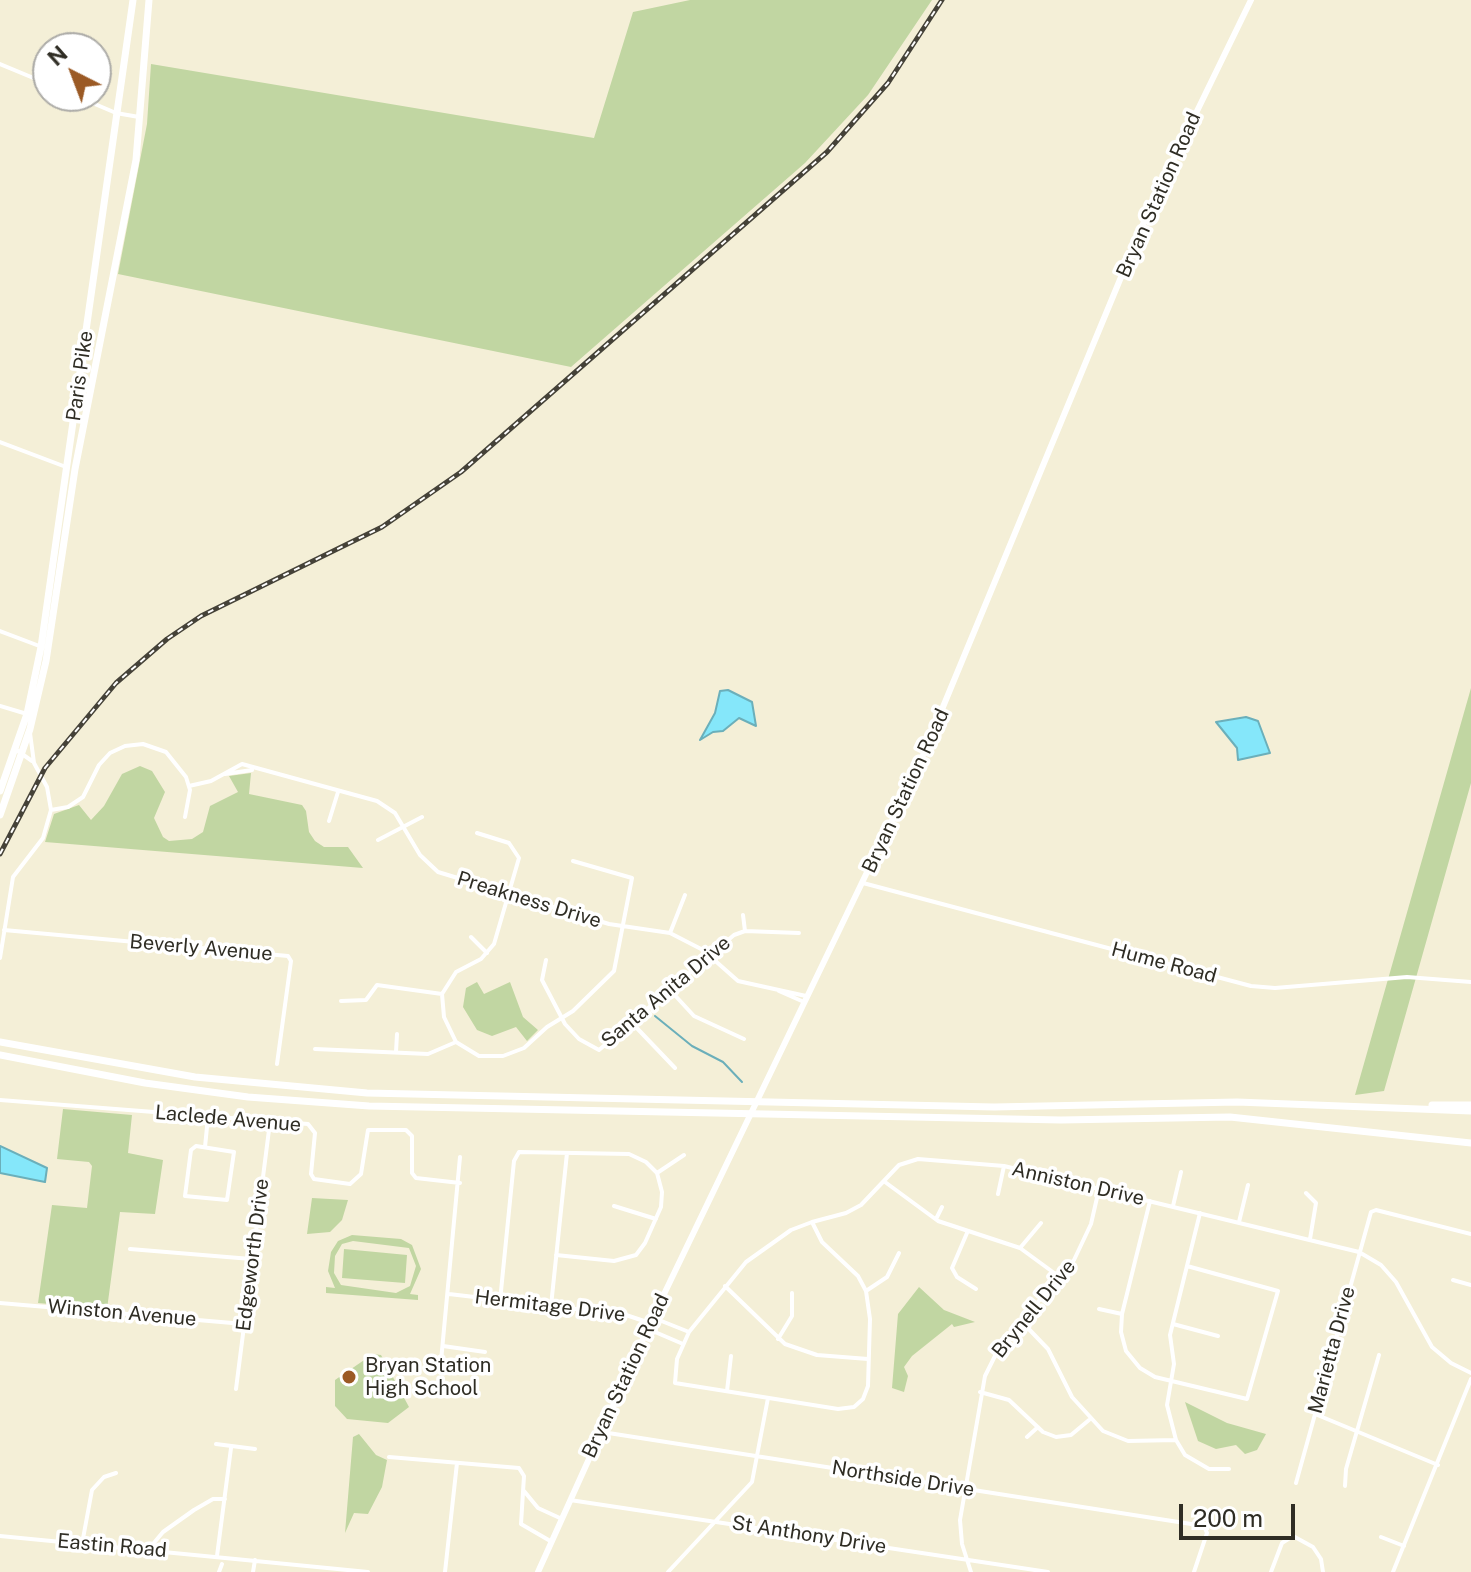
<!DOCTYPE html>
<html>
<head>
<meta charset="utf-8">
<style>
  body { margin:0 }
  #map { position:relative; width:1471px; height:1572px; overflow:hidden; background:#f4efd7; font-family:"Public Sans",sans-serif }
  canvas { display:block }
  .north { position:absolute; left:32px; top:32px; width:80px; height:80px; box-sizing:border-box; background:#fff; border:2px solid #acaba7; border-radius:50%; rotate:318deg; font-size:22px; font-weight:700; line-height:32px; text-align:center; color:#2f2d24 }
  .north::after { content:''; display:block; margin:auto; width:28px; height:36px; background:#9b5a25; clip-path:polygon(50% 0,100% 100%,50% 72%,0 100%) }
  .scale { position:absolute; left:1179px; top:1504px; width:116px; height:36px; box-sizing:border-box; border:4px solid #2f2d24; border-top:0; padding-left:10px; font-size:24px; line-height:28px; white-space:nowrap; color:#2f2d24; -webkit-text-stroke:6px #fff; paint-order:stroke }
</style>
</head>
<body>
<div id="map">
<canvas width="1471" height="1572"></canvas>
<div class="north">N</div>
<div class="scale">200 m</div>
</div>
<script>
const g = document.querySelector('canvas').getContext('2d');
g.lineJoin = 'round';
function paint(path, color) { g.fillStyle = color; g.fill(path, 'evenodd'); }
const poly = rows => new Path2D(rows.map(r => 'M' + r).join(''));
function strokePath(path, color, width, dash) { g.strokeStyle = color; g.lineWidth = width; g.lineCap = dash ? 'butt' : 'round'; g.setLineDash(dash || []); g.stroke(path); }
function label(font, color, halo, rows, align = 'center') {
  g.font = font + ' "Public Sans",sans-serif'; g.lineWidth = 7; g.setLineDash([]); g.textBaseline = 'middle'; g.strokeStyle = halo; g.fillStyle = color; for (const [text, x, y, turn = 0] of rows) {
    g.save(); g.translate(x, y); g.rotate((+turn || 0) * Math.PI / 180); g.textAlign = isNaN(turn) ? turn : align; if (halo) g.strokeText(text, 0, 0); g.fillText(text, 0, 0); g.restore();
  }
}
const green = poly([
  [690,0,932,0,868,95,805,163,571,367,118,274,147,124,151,64,594,138,633,12],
  [1471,688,1471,783,1384,1091,1355,1095],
  [140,766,152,771,165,792,154,818,163,837,169,841,192,839,203,832,210,806,238,792,229,776,251,773,249,794,302,805,306,811,309,832,315,841,324,847,348,847,363,868,45,842,54,814,79,805,91,820,104,806,122,774],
  [477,982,484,994,510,982,523,1017,538,1030,527,1041,516,1027,492,1036,477,1030,463,1007,466,988],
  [63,1109,132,1115,128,1153,163,1160,155,1214,120,1212,107,1309,38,1303,52,1205,87,1208,92,1166,89,1162,57,1159],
  [312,1198,348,1200,342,1220,330,1232,307,1234],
  [352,1235,401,1239,412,1245,421,1269,410,1294,418,1295,418,1300,326,1293,326,1287,335,1288,328,1271,331,1252,338,1241],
  [353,1241,409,1248,416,1266,410,1286,396,1293,341,1285,334,1273,335,1256,342,1244],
  [344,1249,407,1255,405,1283,342,1278],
  [919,1287,944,1310,975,1322,954,1327,952,1324,912,1356,904,1367,908,1376,904,1392,892,1388,898,1314],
  [373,1354,381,1355,409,1407,388,1423,347,1419,335,1406,335,1380],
  [1185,1402,1227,1423,1266,1434,1257,1450,1245,1454,1236,1445,1216,1449,1198,1441],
  [359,1434,376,1455,387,1460,382,1487,368,1514,354,1513,345,1533,353,1437]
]);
const water = poly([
  [728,690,752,702,756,726,739,718,723,731,713,732,700,740,715,713,720,691,728,690],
  [1246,717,1258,721,1270,753,1238,760,1237,748,1216,722,1246,717],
  [0,1146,47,1168,45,1182,0,1173,0,1146]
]);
const stream = poly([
  [655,1016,692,1046,723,1062,742,1082]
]);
const minor = poly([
  [0,64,48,84],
  [76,96,116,113,139,117],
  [0,442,66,467],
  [0,631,42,647],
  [0,706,27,714],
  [15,749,32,761],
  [225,774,252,770],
  [189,786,211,781,242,764,377,801,395,813,420,855,438,872,609,924,670,933,703,950,738,981,806,996],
  [51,810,68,807,83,797,99,765,110,753,125,746,143,744,166,752,186,777,190,790,185,817],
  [329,821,338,792],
  [477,833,509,843,519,858,494,944,481,959,456,972,442,994,444,1017,456,1042,479,1056,503,1056,524,1048,547,1027,573,1011,614,971,632,878,573,861],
  [378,840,422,817],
  [863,883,1251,986,1275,988,1407,977,1471,982],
  [743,915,745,931],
  [4,930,288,956,291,961,277,1064],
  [670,933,685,895],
  [471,937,487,953],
  [0,958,13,877,43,838,51,810,47,787,34,763,30,733],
  [546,960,542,980,565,1024,579,1039,599,1050,734,935,745,931,799,933],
  [670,990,694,1016,744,1039],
  [779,991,804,1002],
  [341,1001,366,1000,377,985,442,994],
  [632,1023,675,1068],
  [315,1049,428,1054,456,1042],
  [396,1052,397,1034],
  [0,1100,308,1124,315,1133,311,1174,314,1179,350,1184,361,1174,368,1130,406,1130,412,1136,412,1173,416,1178,460,1183],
  [196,1146,234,1152,227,1200,185,1196,191,1150,196,1146],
  [205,1147,208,1117],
  [657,1173,684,1155],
  [885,1182,938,1221,1020,1248,1061,1278],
  [1306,1193,1316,1203,1310,1239],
  [998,1194,1004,1166],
  [1150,1201,1122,1314,1121,1332,1126,1351,1140,1368,1155,1377,1247,1399,1278,1291,1187,1266],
  [614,1206,656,1219],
  [1173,1206,1181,1172],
  [1200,1213,1170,1335,1174,1364,1167,1405,1176,1440,1185,1455,1209,1469,1229,1469],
  [936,1219,942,1207],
  [812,1222,822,1242,858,1276,866,1291,870,1319,868,1386,863,1399,854,1407,838,1409,675,1383,677,1359,689,1332,746,1262,791,1230,812,1222,846,1213,861,1205,899,1165,918,1159,1004,1166,1359,1252,1381,1265,1396,1282,1432,1347,1451,1363,1471,1373],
  [1239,1222,1248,1185],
  [967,1233,952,1268,957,1277,976,1289],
  [1020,1248,1041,1223],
  [130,1249,251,1259],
  [1453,1280,1471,1285],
  [725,1286,785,1344,817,1355,868,1359],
  [866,1291,887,1277,899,1253],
  [449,1294,626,1315,650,1323],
  [500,1301,514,1161,519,1152,629,1154,646,1162,657,1173,662,1192,661,1207,645,1243,636,1255,614,1261,556,1255],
  [0,1303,244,1324],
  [551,1306,567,1153],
  [1099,1309,1122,1314],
  [654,1318,689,1332],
  [1022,1322,1048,1349,1072,1397,1103,1431,1128,1441,1176,1440],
  [1173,1324,1218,1336],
  [648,1329,683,1344],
  [778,1339,792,1316,792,1293],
  [443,1346,485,1352],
  [440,1372,460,1157],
  [236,1389,270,1122],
  [727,1391,731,1356],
  [980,1392,1009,1400,1043,1432,1056,1437,1071,1435,1089,1420],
  [1315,1414,1438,1465],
  [602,1432,1204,1526,1207,1533,1194,1572],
  [1027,1437,1038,1427],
  [216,1444,255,1449],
  [389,1457,519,1468,524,1476,521,1524,552,1542],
  [1296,1483,1371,1212,1376,1210,1471,1234],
  [1345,1486,1346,1469,1379,1355],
  [524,1491,538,1508,562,1519],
  [570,1500,1048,1572],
  [0,1536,368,1572],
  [1381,1537,1404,1546],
  [82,1544,92,1490,104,1477,116,1473],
  [148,1550,163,1532,194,1510,213,1499,225,1499],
  [217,1556,231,1448],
  [219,1572,222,1564],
  [253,1572,255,1560],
  [445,1572,457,1463],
  [668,1572,752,1482,768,1398],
  [971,1572,962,1544,960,1520,985,1376,1000,1346,1074,1260,1091,1224,1099,1189],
  [1271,1572,1282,1543,1293,1536,1313,1547,1321,1559,1323,1572],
  [1393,1572,1471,1379]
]);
const major = poly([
  [538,1572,653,1317,921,760,1148,212,1251,0]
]);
const highway = poly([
  [0,791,27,714,41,647,133,0],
  [0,815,30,729,46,661,75,469,136,160,149,0],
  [0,1042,195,1077,367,1093,994,1107,1237,1102,1471,1111],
  [0,1055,145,1083,248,1097,369,1106,1061,1120,1230,1117,1471,1143],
  [1432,1105,1471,1105]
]);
const rail = poly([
  [0,854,45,768,116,683,167,639,201,616,382,527,461,472,827,152,888,83,942,0]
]);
const markers = [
  [349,1377,8,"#9b5a25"]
];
const streetNames = [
  ["Bryan Station Road",1159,195,-66],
  ["Paris Pike",80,376,-82],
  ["Bryan Station Road",906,791,-65],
  ["Preakness Drive",529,900,17],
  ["Beverly Avenue",201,948,5],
  ["Hume Road",1164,963,15],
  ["Santa Anita Drive",666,992,-40],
  ["Laclede Avenue",228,1119,5],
  ["Anniston Drive",1078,1184,13],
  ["Edgeworth Drive",253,1255,-83],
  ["Hermitage Drive",550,1306,7],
  ["Brynell Drive",1034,1309,-51],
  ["Winston Avenue",122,1313,5],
  ["Marietta Drive",1332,1350,-75],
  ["Bryan Station Road",626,1376,-65],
  ["Northside Drive",903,1479,9],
  ["St Anthony Drive",809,1535,9],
  ["Eastin Road",112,1546,5]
];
const poiNames = [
  ["Bryan Station",365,1366],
  ["High School",365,1389]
];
paint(green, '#c1d6a2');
paint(water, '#85e7fa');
strokePath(water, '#6bafba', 2);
strokePath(stream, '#6bafba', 2);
strokePath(minor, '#fff', 4);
strokePath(major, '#fff', 6);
strokePath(highway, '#fff', 7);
strokePath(rail, '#454238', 5);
strokePath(rail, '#fff', 2, [6]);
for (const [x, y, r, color] of markers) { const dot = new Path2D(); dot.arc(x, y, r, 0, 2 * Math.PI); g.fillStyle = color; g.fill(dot); strokePath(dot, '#fff', 3); }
label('20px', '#2f2d24', '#fff', streetNames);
label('20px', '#2f2d24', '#fff', poiNames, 'left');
</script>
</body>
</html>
